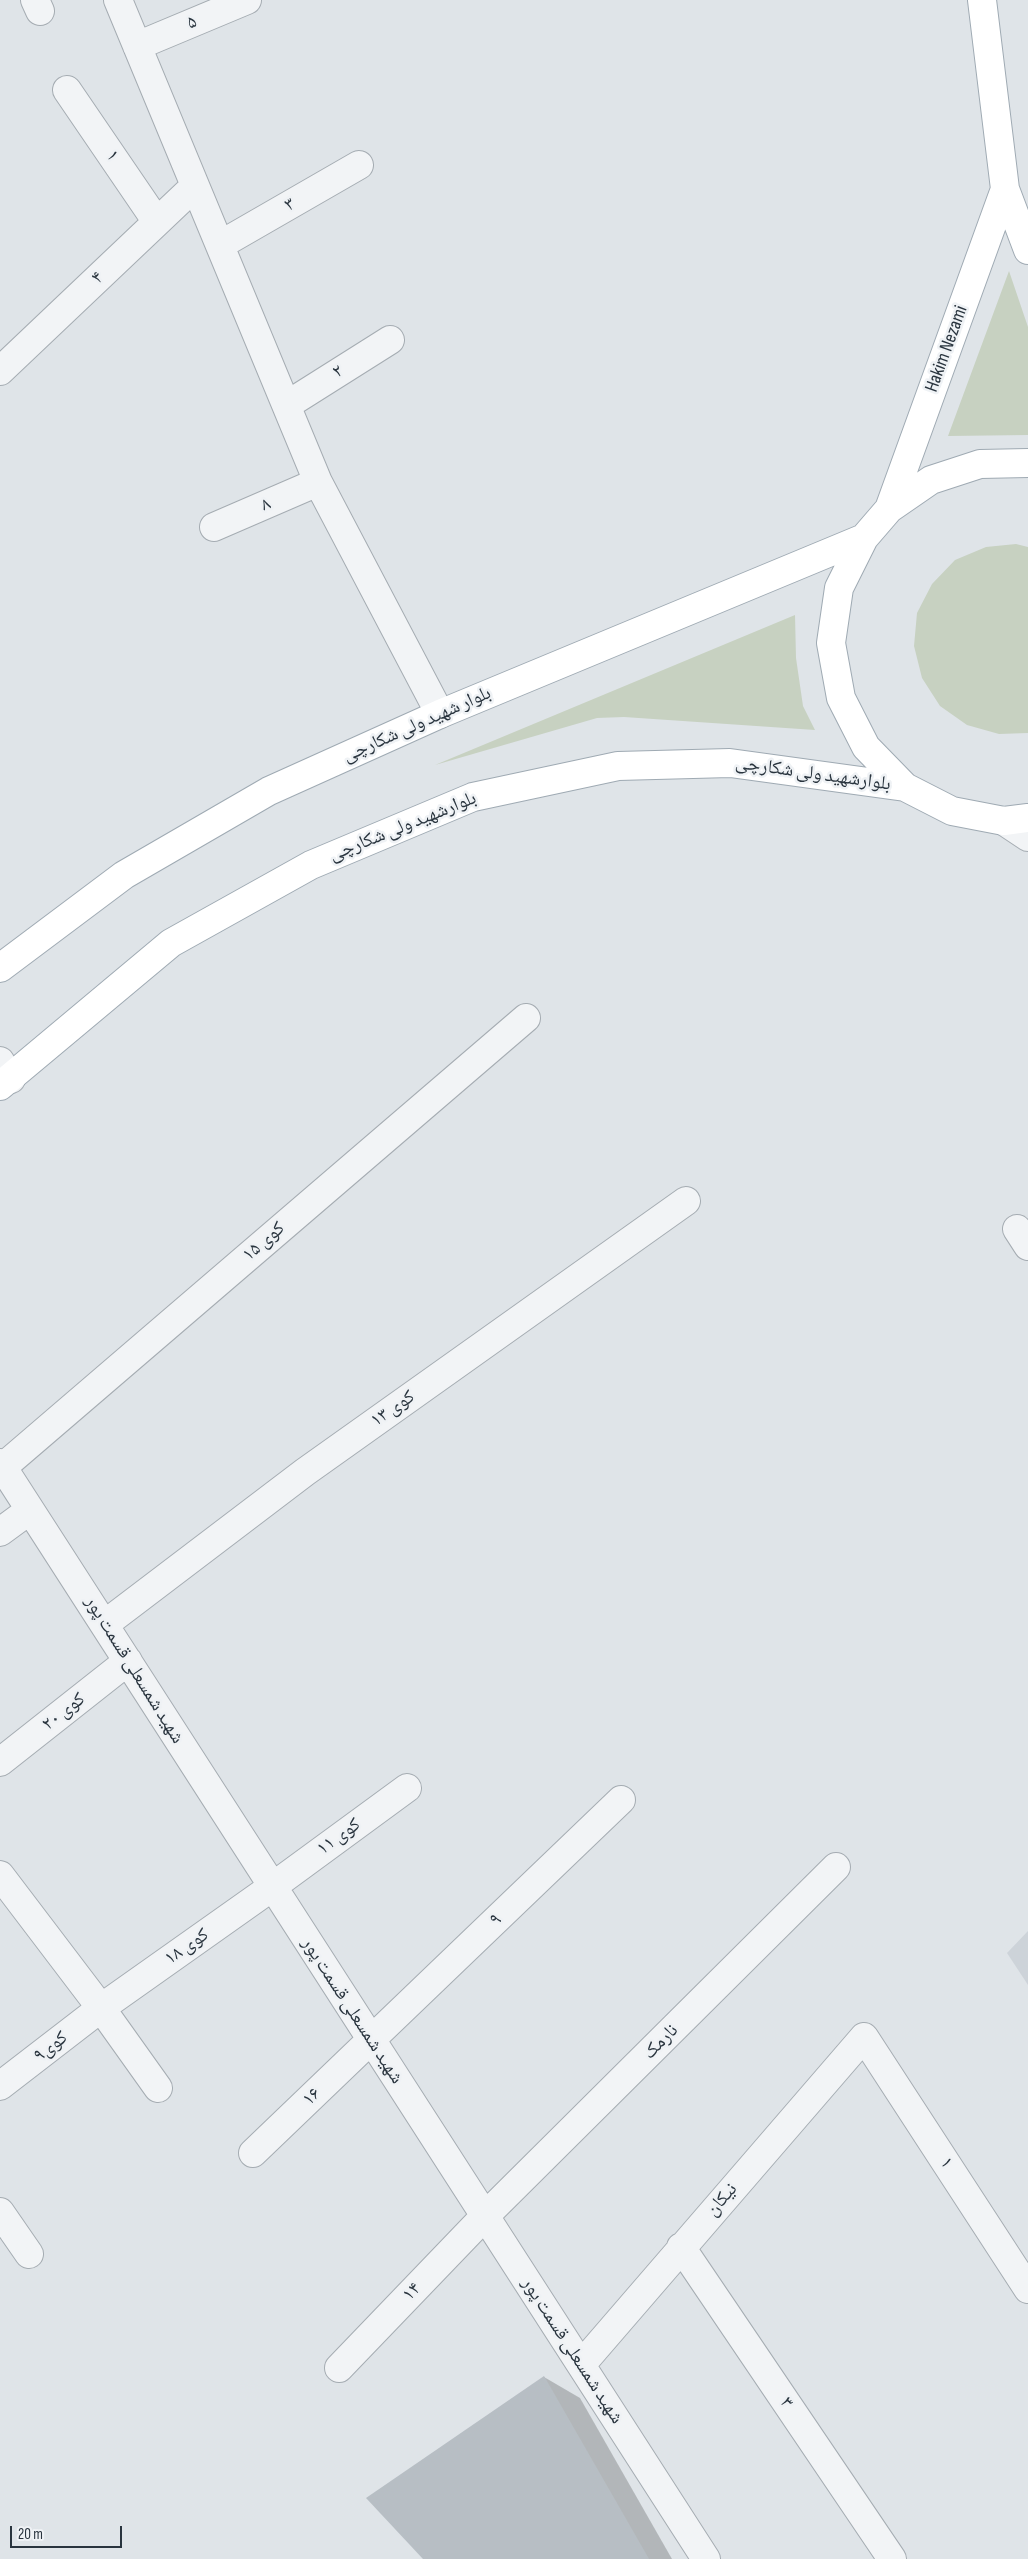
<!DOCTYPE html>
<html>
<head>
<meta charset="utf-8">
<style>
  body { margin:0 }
  #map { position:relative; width:1028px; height:2559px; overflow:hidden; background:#dfe4e8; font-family:"Sofia Sans Condensed",sans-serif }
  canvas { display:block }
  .scale { position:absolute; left:10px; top:2526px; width:112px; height:22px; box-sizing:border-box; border:2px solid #29343e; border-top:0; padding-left:6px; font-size:15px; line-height:18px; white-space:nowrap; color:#29343e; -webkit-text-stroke:4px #eff2f5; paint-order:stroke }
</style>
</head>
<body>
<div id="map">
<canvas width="1028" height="2559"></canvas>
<div class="scale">20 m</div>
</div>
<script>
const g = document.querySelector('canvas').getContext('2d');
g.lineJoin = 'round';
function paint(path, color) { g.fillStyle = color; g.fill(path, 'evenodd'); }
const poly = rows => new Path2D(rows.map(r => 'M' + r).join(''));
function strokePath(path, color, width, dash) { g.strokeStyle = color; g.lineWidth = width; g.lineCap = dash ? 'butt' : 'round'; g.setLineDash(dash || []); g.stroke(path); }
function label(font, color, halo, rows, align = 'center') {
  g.font = font + ' "Sofia Sans Condensed","Noto Naskh Arabic",sans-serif'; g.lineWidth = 5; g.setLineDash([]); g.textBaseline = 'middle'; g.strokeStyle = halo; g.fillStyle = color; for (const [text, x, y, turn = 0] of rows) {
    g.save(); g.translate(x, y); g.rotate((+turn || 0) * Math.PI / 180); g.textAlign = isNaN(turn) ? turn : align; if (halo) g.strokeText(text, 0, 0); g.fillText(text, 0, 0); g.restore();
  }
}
const built = poly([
  [1028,1931,1028,1985,1007,1953]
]);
const green = poly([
  [1009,271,1028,327,1028,435,948,436],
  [1016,544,1028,547,1028,733,999,734,967,725,940,706,922,678,914,646,917,613,932,584,955,560,986,547],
  [795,615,796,658,803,706,815,730,624,717,597,718,435,765]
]);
const shadow = poly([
  [544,2377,580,2398,672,2559,424,2559]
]);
const building = poly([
  [544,2376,649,2559,423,2559,366,2498]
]);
const minor = poly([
  [35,0,40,11],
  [118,0,318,482,440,714],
  [137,46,247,0],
  [67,90,157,222],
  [220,245,359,165],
  [0,371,195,186],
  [287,405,390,340],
  [214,527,318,482],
  [1004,821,1028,837],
  [0,1061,11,1079],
  [1017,1229,1028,1246],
  [0,1463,706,2559],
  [3,1467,526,1018],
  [0,1532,30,1510],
  [105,1624,305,1472,686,1201],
  [0,1762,128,1661],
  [0,1875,101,2008,158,2088],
  [0,2086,101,2008,272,1887,407,1788],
  [253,2153,621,1800],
  [0,2212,29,2254],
  [681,2247,892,2559],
  [581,2365,864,2037,1028,2289],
  [339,2368,485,2216,836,1867]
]);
const major = poly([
  [982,0,1005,189,1028,250],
  [1028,463,980,464,931,480,889,509,864,538,839,588,831,643,841,698,866,747,905,787,952,811,1004,821,1028,818],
  [889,509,1005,189],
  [0,968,124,875,269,791,440,714,864,538],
  [0,1086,171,943,311,865,473,797,618,766,730,763,905,787]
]);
const streetNames = [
  ["۵",192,23,-23],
  ["۱",112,156,56],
  ["۳",290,205,-30],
  ["۴",98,278,-43],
  ["Hakim Nezami",947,349,-70],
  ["۲",338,372,-32],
  ["۸",266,505,-23],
  ["بلوار شهید ولی شکارچی",417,725,-24],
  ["بلوارشهید ولی شکارچی",813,774,8],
  ["بلوارشهید ولی شکارچی",403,827,-22],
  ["کوی ۱۵",264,1242,-41],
  ["کوی ۱۳",393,1409,-35],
  ["شهید شمسعلی قسمت پور",134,1670,58],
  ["کوی ۲۰",64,1712,-38],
  ["کوی ۱۱",339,1837,-36],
  ["۹",496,1920,-44],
  ["کوی ۱۸",187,1947,-35],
  ["شهید شمسعلی قسمت پور",352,2011,57],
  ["نارمک",661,2042,-45],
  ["کوی۹",51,2047,-38],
  ["۱۶",312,2097,-44],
  ["۱",946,2163,57],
  ["نیکان",722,2200,-49],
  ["۱۴",412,2292,-46],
  ["شهید شمسعلی قسمت پور",572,2351,57],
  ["۳",786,2403,56]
];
paint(built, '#cdd3d9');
paint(green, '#c7d1c1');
paint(shadow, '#0003');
paint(building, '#b7bec4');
strokePath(minor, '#a5acb2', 30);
strokePath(major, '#9faab3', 30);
strokePath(minor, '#f2f4f6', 28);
strokePath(major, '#fff', 28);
label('19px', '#29343e', '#eff2f5', streetNames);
</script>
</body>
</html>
